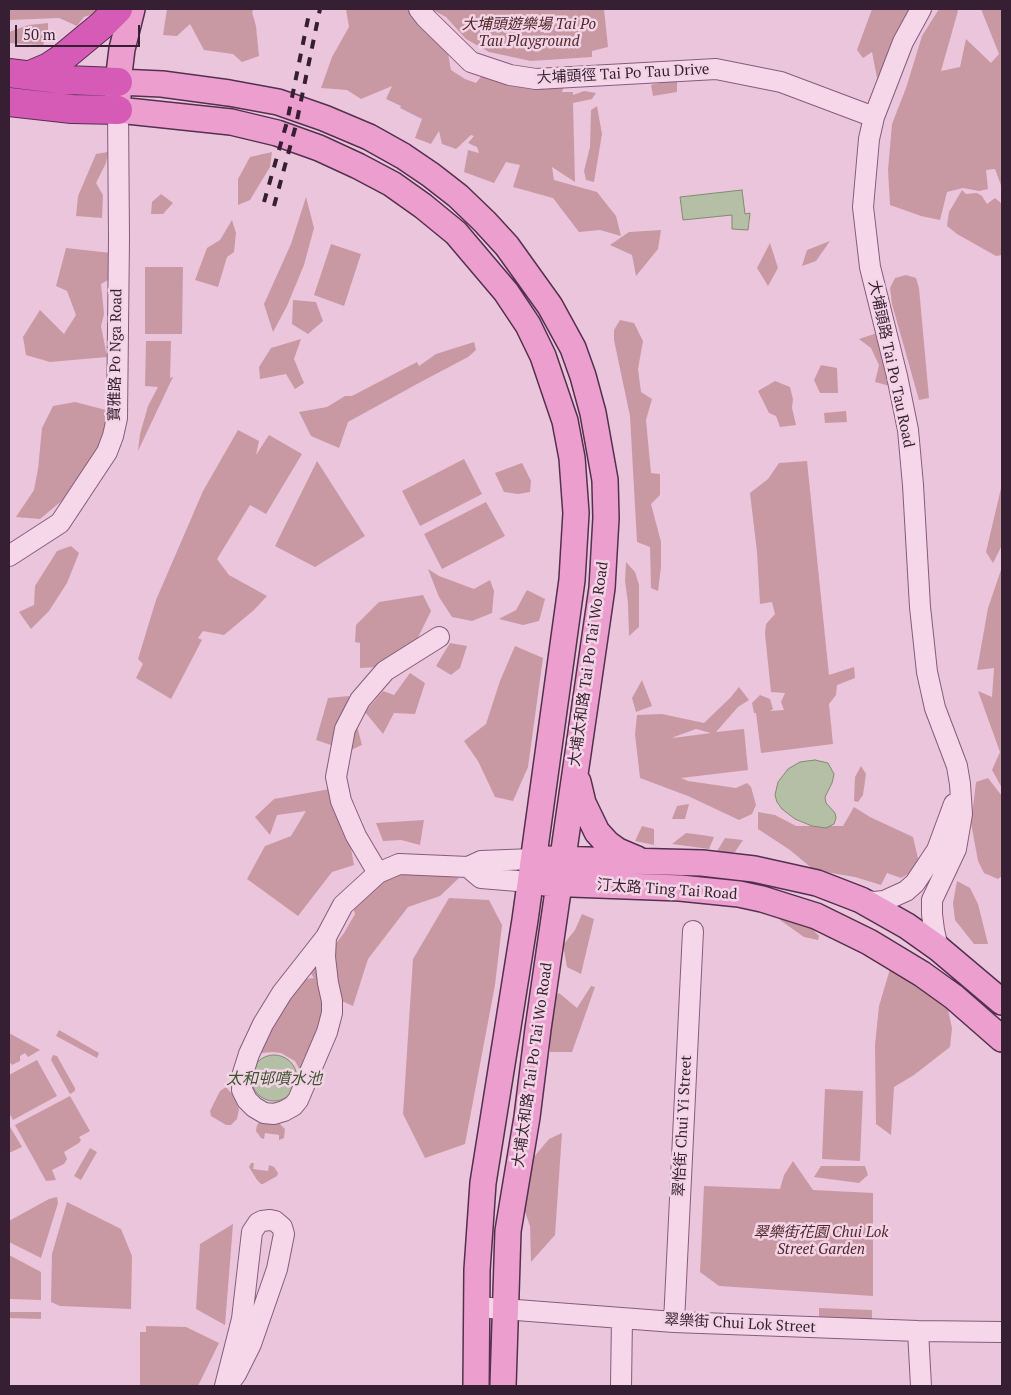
<!DOCTYPE html>
<html>
<head>
<meta charset="utf-8">
<style>
  body { margin:0 }
  #map { position:relative; width:1011px; height:1395px; overflow:hidden; background:#ebc5dc; font-family:"PT Serif",serif }
  canvas { display:block }
  .frame { position:absolute; inset:0; border:10px solid #361f32; pointer-events:none }
  .scale { position:absolute; left:15px; top:25px; width:125px; height:22px; box-sizing:border-box; border:2px solid #361f32; border-top:0; padding-left:6px; font-size:15px; line-height:18px; white-space:nowrap; color:#361f32; -webkit-text-stroke:4px #f3d4e6; paint-order:stroke }
</style>
</head>
<body>
<div id="map">
<canvas width="1011" height="1395"></canvas>
<div class="frame"></div>
<div class="scale">50 m</div>
</div>
<script>
const g = document.querySelector('canvas').getContext('2d');
g.lineJoin = 'round';
function paint(path, color) { g.fillStyle = color; g.fill(path, 'evenodd'); }
const poly = rows => new Path2D(rows.map(r => 'M' + r).join(''));
function strokePath(path, color, width, dash) { g.strokeStyle = color; g.lineWidth = width; g.lineCap = dash ? 'butt' : 'round'; g.setLineDash(dash || []); g.stroke(path); }
function label(font, color, halo, rows, align = 'center') {
  g.font = font + ' "PT Serif","Noto Sans TC",serif'; g.lineWidth = 5; g.setLineDash([]); g.textBaseline = 'middle'; g.strokeStyle = halo; g.fillStyle = color; for (const [text, x, y, turn = 0] of rows) {
    g.save(); g.translate(x, y); g.rotate((+turn || 0) * Math.PI / 180); g.textAlign = isNaN(turn) ? turn : align; if (halo) g.strokeText(text, 0, 0); g.fillText(text, 0, 0); g.restore();
  }
}
const green = poly([
  [9,9,110,9,84,17,77,26,59,18,9,20],
  [167,9,254,9,252,12,256,26,259,56,242,62,233,54,204,50,190,24,177,36,163,35],
  [346,9,414,9,447,48,451,70,465,79,476,83,484,73,566,79,562,92,573,92,573,95,584,91,596,93,592,99,573,103,575,182,552,167,554,180,597,192,616,216,621,236,600,230,579,232,553,198,513,187,520,165,506,162,494,183,464,172,468,150,479,153,477,147,468,143,474,136,471,135,456,149,442,144,439,131,431,144,415,138,422,119,400,108,401,106,386,99,392,86,361,99,347,90,321,88,332,57,349,27],
  [431,9,604,9,608,47,592,51,592,57,531,61,489,52,466,39,446,17],
  [872,9,914,9,878,83,872,52,863,58,857,50],
  [939,9,956,9,958,11,941,71,960,67,966,39,991,63,999,54,981,9,1002,9,1002,188,995,169,986,170,988,189,979,191,963,188,947,192,940,220,921,216,890,205,888,170,892,124,906,88,922,36],
  [48,23,48,33,43,45,9,43,9,32,29,25],
  [677,79,677,92,653,96,651,85],
  [597,106,602,134,594,182,586,180,584,171,590,147,591,110],
  [108,152,106,163,96,183,103,195,102,218,76,216,78,196,96,154],
  [272,152,270,167,250,200,238,205,238,179,250,157],
  [962,190,966,194,977,193,982,196,987,204,995,198,1002,204,1002,255,996,256,957,234,947,226,949,212],
  [161,194,173,203,163,214,151,214,152,202],
  [306,197,314,228,304,265,287,306,273,332,264,304,291,244],
  [232,220,236,233,234,252,227,257,218,287,195,280,207,248,220,240],
  [661,230,658,249,636,276,632,255,610,245,629,232],
  [830,241,816,261,802,266,807,250],
  [770,243,778,268,768,286,757,268],
  [331,244,361,254,344,306,314,295],
  [66,248,120,254,121,273,101,284,104,314,101,326,107,357,50,362,26,355,23,337,40,310,64,334,76,315,67,291,56,286],
  [145,267,183,267,182,334,145,334],
  [906,275,916,278,919,288,929,398,919,400,892,304,890,288,895,278],
  [293,300,316,302,323,321,308,334,292,324],
  [620,320,634,323,643,341,638,369,641,392,652,399,646,420,651,473,660,474,660,495,651,504,661,542,661,567,658,591,651,588,650,547,637,542,630,416,614,340,614,330],
  [877,333,890,386,875,382,879,365,871,348,859,339],
  [301,339,294,359,304,383,295,389,286,374,260,379,259,367,271,348],
  [146,341,171,341,170,378,173,377,138,451,140,434,148,406,158,387,145,386],
  [474,342,476,350,468,357,417,384,348,422,339,448,311,436,299,412,327,407,345,396,352,396,417,362,419,366,436,354],
  [821,365,837,368,838,393,820,393,814,380],
  [775,381,790,387,793,399,792,408,796,425,780,427,776,416,769,413,758,391],
  [75,402,106,410,104,450,91,457,90,477,40,519,16,517,34,490,38,469,42,428,53,406],
  [846,411,847,422,825,423,824,413],
  [238,430,259,441,256,455,269,435,302,454,266,514,250,505,217,559,229,575,267,596,254,610,224,635,203,631,198,638,202,640,171,699,136,678,143,664,138,659,156,600,203,491],
  [464,459,482,494,420,526,402,491],
  [317,461,365,536,315,567,275,546],
  [807,461,829,675,854,667,855,678,837,685,836,695,829,704,833,744,761,753,756,713,754,713,752,703,760,695,770,699,773,709,770,711,784,710,781,702,785,693,771,692,765,634,766,624,775,614,772,602,760,604,757,552,750,493,768,479,779,463],
  [522,463,531,481,530,492,518,494,504,492,495,473],
  [1002,484,1002,545,993,563,986,552],
  [486,502,505,536,442,569,424,534],
  [71,546,79,553,67,583,49,611,31,629,19,612,34,605,35,586,57,551],
  [626,562,635,572,639,585,639,627,629,636,628,603,625,581],
  [1002,567,1002,788,992,770,1000,752,978,691,992,697,994,668,977,670,988,608],
  [428,569,439,576,474,589,490,580,494,591,492,613,472,621,452,617,439,597],
  [527,590,545,599,539,621,523,625,499,619,516,610],
  [423,595,431,611,401,672,378,667,360,668,360,643,355,642,356,625,379,602],
  [450,643,467,646,460,668,451,675,436,666],
  [515,646,543,658,528,767,513,801,495,797,478,761,464,741,486,724,500,681],
  [410,673,425,683,415,714,394,713,383,734,365,712,383,691,394,695],
  [642,680,652,706,636,712,632,698],
  [739,687,749,700,738,707,716,732,744,729,748,770,681,778,688,781,736,788,747,783,751,787,756,805,752,814,739,820,688,796,640,778,635,734,637,715,662,714,704,723,730,698],
  [696,729,711,733,673,738,674,737],
  [349,696,362,745,349,751,316,740,328,698],
  [861,766,866,774,863,795,858,802,854,801,855,777],
  [988,778,1002,796,1002,876,998,879,984,873,978,861,971,823,976,782],
  [330,789,349,838,354,865,332,872,298,916,247,879,265,846,291,836,306,811,277,815,270,835,255,817,274,799],
  [689,804,685,819,672,819,677,806],
  [854,807,870,817,913,837,920,867,901,878,887,873,881,885,855,877,814,870,790,850,758,829,758,812,775,815,796,826,843,826],
  [424,820,420,845,401,840,383,841,376,823],
  [642,826,654,829,654,845,635,841],
  [686,833,702,835,714,837,709,849,672,844],
  [725,838,743,840,735,852,716,853],
  [413,870,459,878,440,896,408,907,368,959,353,1006,326,994,318,1041,301,1072,295,1061,281,1053,272,1052,262,1053,254,1058,286,998,305,979,314,978,307,968,328,954,344,933,355,914,352,904,389,873],
  [957,881,970,888,978,904,988,944,974,944,955,920,953,903],
  [449,898,489,900,502,925,495,985,465,1144,425,1158,403,1114,413,959],
  [777,913,803,920,819,936,818,940,804,937,780,920],
  [582,914,594,919,581,974,567,967,563,945,575,930],
  [890,969,913,981,936,998,948,1010,952,1028,950,1047,914,1075,894,1087,891,1135,876,1124,875,1045,879,1006],
  [591,986,595,987,572,1052,550,1052,550,1001,559,993,577,1008],
  [59,1030,99,1053,97,1058,56,1036],
  [9,1033,40,1050,28,1057,25,1053,20,1056,20,1061,12,1065,9,1061],
  [53,1055,57,1056,75,1088,75,1091,70,1094,51,1060],
  [37,1060,57,1096,13,1120,9,1113,9,1075],
  [226,1087,232,1094,239,1109,237,1119,231,1125,226,1125,211,1116,210,1111,220,1091],
  [825,1089,863,1091,860,1161,822,1159],
  [70,1096,90,1131,79,1137,81,1140,79,1143,64,1152,67,1159,64,1164,52,1170,56,1180,46,1181,15,1125],
  [261,1121,279,1123,285,1129,284,1138,279,1140,279,1135,265,1133,264,1139,261,1138,256,1131,257,1125],
  [9,1125,22,1147,9,1153],
  [562,1133,555,1235,531,1262,530,1226,521,1200,533,1158,549,1139],
  [90,1148,97,1152,81,1180,74,1176],
  [793,1161,813,1190,873,1193,873,1296,719,1286,700,1272,704,1186,780,1189,784,1175],
  [251,1163,254,1163,253,1169,268,1171,269,1165,274,1167,278,1173,277,1176,263,1184,261,1184,257,1180,249,1167],
  [821,1166,865,1166,868,1175,859,1183,814,1177],
  [57,1197,58,1203,41,1258,9,1242,9,1221,49,1199],
  [67,1202,121,1229,132,1256,131,1309,60,1306,51,1302,52,1254],
  [233,1224,225,1325,196,1309,200,1244],
  [9,1255,41,1272,41,1300,9,1299],
  [819,1308,872,1310,872,1321,819,1319],
  [9,1312,41,1312,41,1319,9,1318],
  [146,1326,186,1327,219,1343,198,1386,140,1386,140,1332,146,1332]
]);
const water = poly([
  [742,190,745,214,750,213,748,230,732,229,732,215,683,220,680,197,742,190],
  [815,760,828,763,834,774,832,783,825,797,826,803,835,813,836,818,834,824,826,828,812,826,795,819,782,809,777,802,775,795,778,782,788,769,800,762,815,760],
  '251 1078a23 23 0 1 1 46 0a23 23 0 1 1-46 0Z'
]);
const minor = poly([
  [419,9,426,18,471,62,510,75,536,79,716,69,781,82,874,117],
  [921,9,903,42,874,117,869,139,863,207,870,267,897,376,908,430,913,485,920,607,927,672,935,708,957,766,960,784,962,814,956,849,932,900,932,914,934,930,938,948],
  [9,556,60,523,107,452,113,436,117,418,119,238,118,110],
  [468,867,481,878,530,882],
  [378,873,356,836,341,801,336,777,345,729,360,700,385,671,439,637],
  [861,900,874,902,884,901,906,891,915,883,937,850,954,804],
  [326,937,325,957,328,983,332,1001,332,1013,327,1032,298,1100,293,1106,284,1111,274,1114,264,1113,254,1107,247,1100,242,1090,243,1073,249,1054,263,1024,282,993,326,937,343,905,378,873,399,864,468,867,481,861,533,859],
  [477,1307,674,1322,918,1331,1002,1332],
  [674,1322,693,931],
  [918,1331,921,1386],
  [225,1386,242,1319,252,1232,258,1223,262,1221,270,1220,275,1221,282,1227,284,1234,277,1269,251,1344,236,1374,227,1386],
  [621,1386,622,1318]
]);
const major = poly([
  [132,9,122,49,118,82,118,110,231,122,277,133,319,148,358,166,392,184,423,206,456,233,506,292,528,325,543,356,565,421,572,458,576,513,572,580,525,920,483,1183,477,1270,476,1386],
  [118,82,162,84,229,93,278,102,324,118,369,137,403,156,431,175,458,196,485,222,507,246,550,306,573,348,583,376,593,413,605,480,606,518,602,588,538,1029,527,1117,508,1231,503,1386],
  [578,782,583,803,597,832,607,843,618,851,637,859],
  [548,859,702,863,754,869,817,883,861,900,907,926,938,948,1002,1002],
  [545,883,680,888,739,894,762,899,816,916,869,942,922,974,954,997,1002,1039]
]);
const highway = poly([
  [9,73,66,80,118,82],
  [30,75,49,67,61,59,102,25,118,9],
  [9,102,72,109,118,110]
]);
const rail = poly([
  [264,202,287,122,310,9],
  [274,206,296,125,320,9]
]);
const parkNames = [
  ["大埔頭遊樂場 Tai Po",529,25],
  ["Tau Playground",529,42],
  ["翠樂街花園 Chui Lok",821,1233],
  ["Street Garden",821,1250]
];
const streetNames = [
  ["大埔頭徑 Tai Po Tau Drive",623,74,-3],
  ["寶雅路 Po Nga Road",116,355,-89],
  ["大埔頭路 Tai Po Tau Road",891,364,78],
  ["大埔太和路 Tai Po Tai Wo Road",589,664,-82],
  ["汀太路 Ting Tai Road",667,890,4],
  ["大埔太和路 Tai Po Tai Wo Road",533,1065,-82],
  ["翠怡街 Chui Yi Street",683,1126,-87],
  ["翠樂街 Chui Lok Street",740,1324,3]
];
const waterNames = [
  ["太和邨噴水池",274,1079]
];
paint(green, '#c899a2');
paint(water, '#b5bfa6');
strokePath(water, '#7f8c6e', 1);
strokePath(minor, '#855c7c', 22);
strokePath(major, '#53304d', 28);
strokePath(highway, '#53304d', 30);
strokePath(minor, '#f6d7ea', 20);
strokePath(major, '#ec9fcf', 25);
strokePath(highway, '#d55bb6', 28);
strokePath(rail, '#361f32', 4, [9, 9]);
label('italic 15px', '#512729', '#f3d4e6', parkNames);
label('15px', '#361f32', '#f3d4e6', streetNames);
label('italic 16px', '#3d542f', '#f3d4e6', waterNames);
</script>
</body>
</html>
